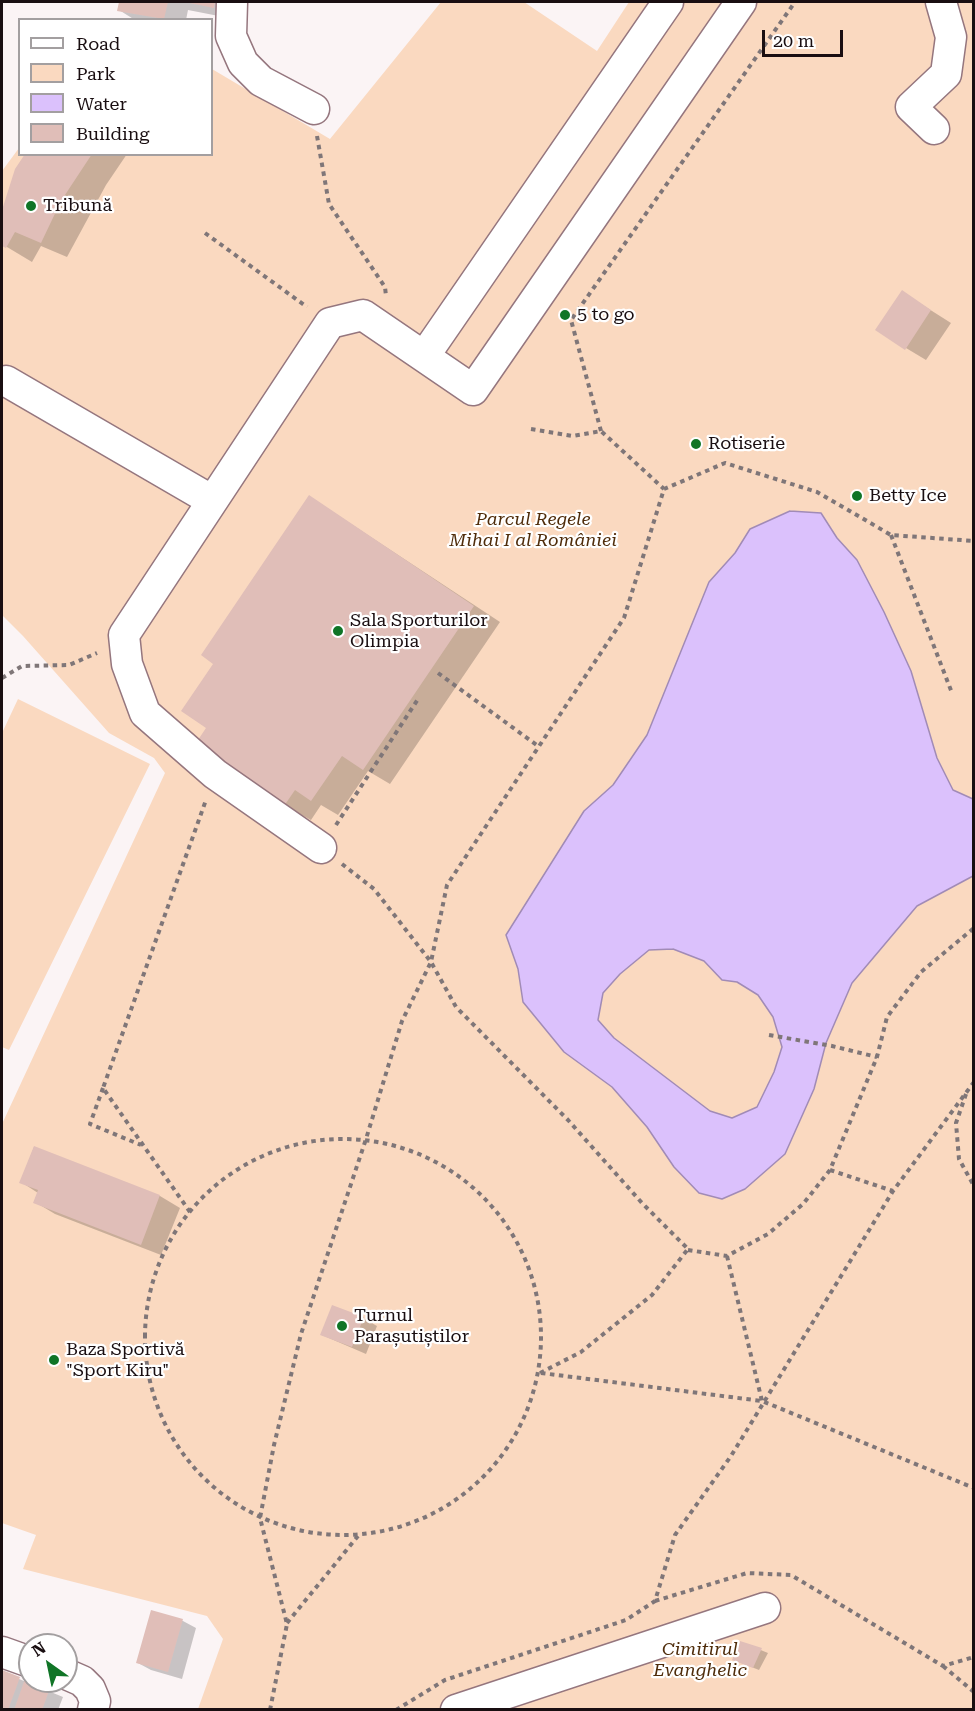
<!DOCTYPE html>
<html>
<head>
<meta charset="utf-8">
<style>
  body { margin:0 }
  #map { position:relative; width:975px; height:1711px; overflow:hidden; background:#fbf4f5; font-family:"Roboto Serif",serif }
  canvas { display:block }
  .frame { position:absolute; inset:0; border:3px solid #190e11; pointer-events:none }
  .legend { position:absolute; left:18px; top:18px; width:195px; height:138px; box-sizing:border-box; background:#fff; border:2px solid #a39fa0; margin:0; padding:8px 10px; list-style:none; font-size:18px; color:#190e11 }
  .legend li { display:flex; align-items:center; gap:12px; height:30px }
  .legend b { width:30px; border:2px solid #a39fa0 }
  .north { position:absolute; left:18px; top:1633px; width:60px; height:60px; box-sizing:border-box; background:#fff; border:2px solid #a39fa0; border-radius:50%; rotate:327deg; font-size:16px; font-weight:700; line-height:24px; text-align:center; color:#190e11 }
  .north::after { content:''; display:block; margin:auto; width:21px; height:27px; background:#107527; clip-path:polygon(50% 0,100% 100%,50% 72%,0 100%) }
  .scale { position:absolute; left:762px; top:30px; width:81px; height:27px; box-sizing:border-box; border:3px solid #190e11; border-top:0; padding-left:8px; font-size:18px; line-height:21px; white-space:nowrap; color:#190e11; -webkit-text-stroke:4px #fff; paint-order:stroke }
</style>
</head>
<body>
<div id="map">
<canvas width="975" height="1711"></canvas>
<div class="frame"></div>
<ul class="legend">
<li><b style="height:8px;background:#fff"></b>Road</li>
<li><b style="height:16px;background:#fad9c0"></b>Park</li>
<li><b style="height:16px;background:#dbc1fc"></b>Water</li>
<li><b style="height:16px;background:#e0beb8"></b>Building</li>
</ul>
<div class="north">N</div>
<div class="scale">20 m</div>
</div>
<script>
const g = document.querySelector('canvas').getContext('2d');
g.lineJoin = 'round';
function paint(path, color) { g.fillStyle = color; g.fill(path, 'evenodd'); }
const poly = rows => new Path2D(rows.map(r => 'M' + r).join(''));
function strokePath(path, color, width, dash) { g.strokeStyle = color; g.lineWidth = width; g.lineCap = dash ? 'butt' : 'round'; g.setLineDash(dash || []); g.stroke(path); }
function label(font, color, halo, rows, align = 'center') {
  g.font = font + ' "Roboto Serif",serif'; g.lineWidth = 4.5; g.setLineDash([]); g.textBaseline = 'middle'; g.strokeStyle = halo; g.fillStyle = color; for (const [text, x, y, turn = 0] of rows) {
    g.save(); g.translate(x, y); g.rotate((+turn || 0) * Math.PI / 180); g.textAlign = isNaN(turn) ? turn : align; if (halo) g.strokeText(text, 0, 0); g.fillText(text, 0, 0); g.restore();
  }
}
const green = poly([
  [441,2,524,2,597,51,629,2,973,2,973,1709,198,1709,223,1639,207,1616,23,1569,36,1535,2,1523,2,1124,165,773,154,758,109,733,23,636,2,615,2,171,19,148,20,154,212,154,212,69,330,139],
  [18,699,150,764,9,1050,2,1047,2,733]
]);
const water = poly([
  [790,511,821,513,837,538,857,560,884,612,911,671,937,758,953,790,973,799,973,876,917,906,852,983,826,1043,814,1089,785,1154,745,1189,722,1199,699,1193,674,1167,647,1127,612,1087,564,1052,523,1002,518,969,506,935,584,811,613,785,647,735,709,582,735,553,750,529,790,511],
  [673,949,704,961,722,980,737,982,758,995,773,1017,782,1047,774,1072,757,1107,732,1118,710,1111,614,1038,598,1020,603,993,620,974,649,950,673,949]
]);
const shadow = poly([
  [120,2,237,2,234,19,188,10,186,20,135,20,119,10],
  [27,154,127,154,106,185,67,257,41,246,32,262,2,244,2,215,17,170],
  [902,292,951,323,926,360,906,348],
  [310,497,500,622,390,784,368,771,338,815,321,805,311,820,284,805,208,727,215,663],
  [34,1147,160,1196,180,1208,161,1255,55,1214,35,1202,38,1193,21,1182],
  [363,1318,377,1326,366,1354,322,1335],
  [152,1612,183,1621,196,1628,182,1679,151,1670,138,1663],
  [741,1642,768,1653,759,1670,734,1660],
  [2,1672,63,1697,58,1710,2,1710]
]);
const building = poly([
  [119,2,168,2,164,19,117,11],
  [185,2,215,2,214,8],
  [25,154,92,154,61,201,41,243,15,232,6,248,2,246,2,210,15,169],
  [902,290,931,310,905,350,875,330],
  [309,495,474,606,363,770,342,756,311,801,295,790,284,806,194,746,206,728,181,711,213,664,201,655],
  [34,1146,160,1195,141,1245,33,1203,38,1190,19,1183],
  [332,1305,364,1317,352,1347,320,1335],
  [151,1610,183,1619,168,1672,136,1663],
  [740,1641,762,1648,753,1668,732,1660],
  [2,1670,20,1677,8,1710,2,1710],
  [25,1679,50,1688,42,1710,14,1710]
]);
const path = poly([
  [317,136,329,204,385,287,386,296],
  [205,233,307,307],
  [531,429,573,436,601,431,664,489],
  [601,431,571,320,795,2],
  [891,535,952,693],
  [438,673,538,746],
  [2,678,22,666,69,665,97,653],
  [336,825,418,699],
  [342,864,374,889,431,962,456,1007,568,1120,642,1203,688,1249,652,1295,581,1352,540,1373],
  [769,1035,832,1046,877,1057],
  [103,1088,90,1124,141,1145],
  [966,1094,956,1123,959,1159,974,1186],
  '145 1337a198 198 0 1 1 396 0a198 198 0 1 1-396 0Z',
  [830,1170,893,1191],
  [190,1212,103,1088,206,800],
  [688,1250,727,1256,768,1234,803,1204,830,1170,877,1057,887,1017,921,972,974,928],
  [727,1256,762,1401],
  [541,1373,762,1401,974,1488],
  [655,1601,747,1573,791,1575,943,1666,974,1657],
  [287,1623,358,1536],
  [943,1666,974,1692],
  [270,1710,287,1624,260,1518,274,1445,301,1334,366,1139,402,1021,431,962,447,885,624,618,664,489,725,463,817,492,891,535,974,541],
  [396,1710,445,1680,626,1620,655,1601,675,1535,731,1456,893,1191,974,1082]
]);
const minor = poly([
  [232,2,231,36,243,63,261,81,314,109],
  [934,129,911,107,946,74,951,37,941,2],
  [425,355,668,2],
  [6,381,211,500],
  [321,848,215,774,145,713,127,664,124,635,330,323,363,315,473,390,741,2],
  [2,1652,30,1662],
  [66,1674,82,1681,90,1689,95,1701,93,1710],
  [456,1710,765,1608]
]);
const markers = [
  [31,206,6,"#107527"],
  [565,315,6,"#107527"],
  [696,444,6,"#107527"],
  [857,496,6,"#107527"],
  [338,631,6,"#107527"],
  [342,1326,6,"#107527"],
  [54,1360,6,"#107527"]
];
const poiNames = [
  ["Tribună",43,206],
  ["5 to go",577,315],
  ["Rotiserie",708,444],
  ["Betty Ice",869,496],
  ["Sala Sporturilor",350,621],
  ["Olimpia",350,642],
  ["Turnul",354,1316],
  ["Parașutiștilor",354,1337],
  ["Baza Sportivă",66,1350],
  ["\"Sport Kiru\"",66,1371]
];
const parkNames = [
  ["Parcul Regele",533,520],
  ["Mihai I al României",533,541],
  ["Cimitirul",700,1650],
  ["Evanghelic",700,1671]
];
paint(green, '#fad9c0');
paint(water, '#dbc1fc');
strokePath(water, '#a18bb6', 1.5);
paint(shadow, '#0003');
paint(building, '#e0beb8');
strokePath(minor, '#95767e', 33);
strokePath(path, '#7f7678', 4, [4.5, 4.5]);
strokePath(minor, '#fff', 30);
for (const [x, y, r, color] of markers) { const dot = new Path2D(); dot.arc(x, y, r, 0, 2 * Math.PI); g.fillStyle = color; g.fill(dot); strokePath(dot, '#fff', 2); }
label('18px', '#190e11', '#fff', poiNames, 'left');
label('italic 18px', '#4f2c0a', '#fff', parkNames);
</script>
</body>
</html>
